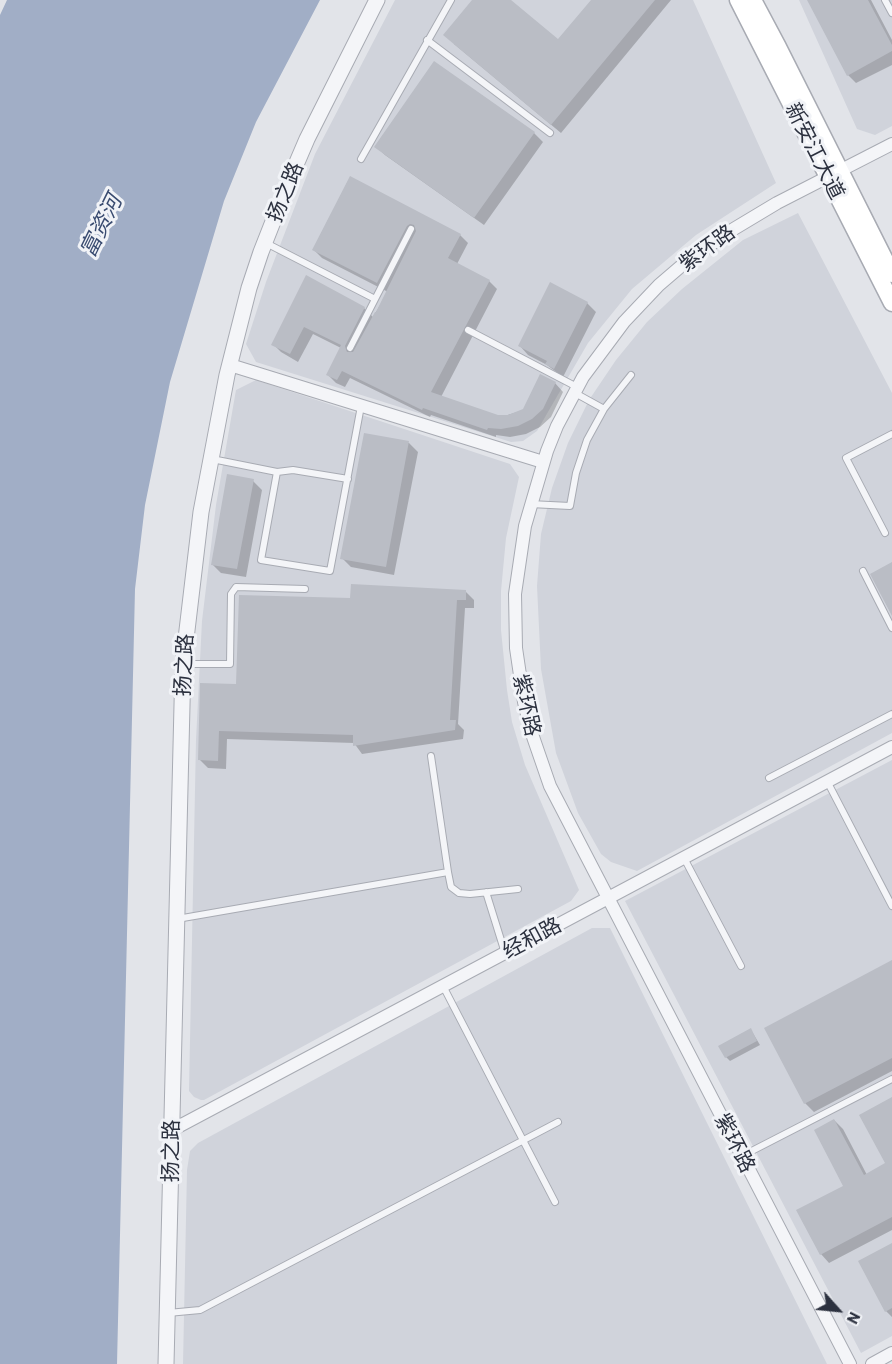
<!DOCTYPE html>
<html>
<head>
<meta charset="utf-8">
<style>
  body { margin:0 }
  #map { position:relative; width:892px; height:1364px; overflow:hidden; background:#e2e4e9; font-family:Barlow,sans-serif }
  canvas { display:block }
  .north { position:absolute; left:808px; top:1280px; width:60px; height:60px; -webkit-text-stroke:4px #f1f3f7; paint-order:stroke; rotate:117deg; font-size:16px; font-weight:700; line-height:24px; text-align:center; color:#2c313f }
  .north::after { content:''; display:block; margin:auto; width:21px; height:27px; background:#2c313f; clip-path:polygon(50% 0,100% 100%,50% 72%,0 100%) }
</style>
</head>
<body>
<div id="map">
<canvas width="892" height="1364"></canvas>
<div class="north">N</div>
</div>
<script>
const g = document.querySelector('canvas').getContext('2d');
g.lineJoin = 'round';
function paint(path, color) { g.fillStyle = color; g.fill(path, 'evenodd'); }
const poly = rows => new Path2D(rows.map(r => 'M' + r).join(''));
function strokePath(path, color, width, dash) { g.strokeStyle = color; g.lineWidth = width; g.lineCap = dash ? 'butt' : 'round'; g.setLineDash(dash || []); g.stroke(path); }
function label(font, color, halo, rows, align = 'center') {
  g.font = font + ' Barlow,"Noto Sans SC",sans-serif'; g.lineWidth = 6; g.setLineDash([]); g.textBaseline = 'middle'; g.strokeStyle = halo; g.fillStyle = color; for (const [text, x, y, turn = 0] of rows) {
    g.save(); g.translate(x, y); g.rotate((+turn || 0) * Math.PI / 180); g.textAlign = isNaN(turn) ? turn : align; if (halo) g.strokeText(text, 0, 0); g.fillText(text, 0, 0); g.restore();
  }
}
const built = poly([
  [395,0,693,0,776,183,696,235,632,289,588,343,537,431,523,441,511,442,256,362,246,344,266,282,315,154],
  [799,0,892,0,892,126,875,135,857,129],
  [798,213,892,393,892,733,637,871,611,862,601,854,578,813,556,753,541,669,537,586,541,534,552,488,568,443,589,400,616,360,647,322,682,289,743,240],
  [256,380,510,464,519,477,506,538,501,591,501,630,507,690,512,722,525,765,579,890,571,901,204,1100,201,1100,194,1097,189,1091,196,740,202,621,216,505,236,390],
  [892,760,892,1336,861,1353,625,901],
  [592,928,610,928,827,1364,183,1364,187,1170,190,1151,198,1143]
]);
const water = poly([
  [7,0,320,0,256,122,224,201,170,382,145,505,135,589,117,1364,0,1364,0,15]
]);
const shadow = poly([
  [474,0,509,0,559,41,593,0,671,0,561,133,454,44],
  [808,0,871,0,892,40,892,65,856,83,848,75],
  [534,133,543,142,484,225,385,155,376,146],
  [351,178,460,235,468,243,457,264,489,281,497,289,441,397,501,417,524,410,555,383,563,392,551,417,540,427,526,434,510,437,496,435,496,437,431,415,430,417,350,378,345,387,336,383,328,375,341,348,313,334,298,362,281,352,273,344,307,277,364,308,373,317,388,292,322,258,314,250],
  [587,303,596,312,563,377,547,365,528,355,520,346],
  [365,435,409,443,418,452,394,575,351,567,342,558],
  [253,481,262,490,246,577,221,573,212,564],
  [466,592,474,600,474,608,465,608,458,724,464,730,463,739,362,754,354,743,227,739,226,769,208,768,200,760,238,686,352,600],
  [892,962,892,1071,814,1112,805,1103],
  [751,1030,760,1045,730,1061,726,1057],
  [892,1099,892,1230,829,1263,821,1254,845,1186,834,1120,843,1129,867,1175,887,1164],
  [892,1245,892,1317,886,1311]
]);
const building = poly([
  [472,0,511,0,558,39,591,0,655,0,551,125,443,35],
  [807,0,868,0,892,45,892,51,847,76],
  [434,61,535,132,474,218,374,147],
  [350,176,461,234,448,258,490,280,431,392,498,415,508,415,523,409,540,374,556,382,543,409,532,419,518,426,501,429,488,428,487,430,423,408,422,410,342,371,337,380,326,375,341,345,304,327,290,354,271,345,306,275,365,307,345,346,347,352,353,352,375,312,376,312,416,231,414,225,410,224,407,226,377,283,312,250],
  [550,282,588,302,554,369,545,364,547,361,518,346],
  [364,433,409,441,386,567,340,559],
  [227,474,254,479,237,569,211,565],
  [892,562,892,616,870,574],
  [351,584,466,590,466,600,457,600,450,720,456,720,455,730,353,746,353,735,219,731,218,761,198,760,200,683,236,684,239,595,350,598],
  [892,960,892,1058,804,1104,764,1028],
  [751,1028,757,1041,725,1058,718,1046],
  [892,1097,892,1217,820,1255,796,1210,843,1186,814,1130,834,1119,864,1175,885,1163,859,1115],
  [892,1243,892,1308,885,1312,858,1261]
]);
const service = poly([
  [885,0,892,13],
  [427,40,550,133],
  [361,159,451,0],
  [266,243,375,299],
  [468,330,577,387],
  [350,348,411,229],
  [575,393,604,409],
  [212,459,277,472,293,470,348,479],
  [277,472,261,560,330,571,361,406],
  [530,504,570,506,576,473,587,440,604,409,631,375],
  [885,533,846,458,892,434],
  [863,571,892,628],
  [184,664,230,664,231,594,236,587,305,589],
  [769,778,892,714],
  [827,781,892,906],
  [684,858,741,966],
  [448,872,451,887,459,893,470,894,518,889],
  [486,892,505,953],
  [177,919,448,872,431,756],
  [443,986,555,1202],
  [742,1156,892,1079],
  [168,1313,200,1310,558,1122]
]);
const minor = poly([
  [230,365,543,462],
  [172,1130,892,747],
  [850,1364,550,786,531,731,524,702,516,648,515,594,525,526,547,451,557,426,583,377,624,322,659,285,680,267,727,233,777,203,892,144],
  [872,1364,892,1353]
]);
const tertiary = poly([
  [166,1364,183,664,201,512,227,375,249,288,261,252,289,181,307,139,377,0]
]);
const secondary = poly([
  [738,0,892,303],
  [753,0,778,47,892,274]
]);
const streetNames = [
  ["新安江大道",815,151,63],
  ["扬之路",285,192,-68],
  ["紫环路",707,248,-36],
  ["扬之路",184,665,-87],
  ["紫环路",527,705,78],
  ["经和路",532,938,-28],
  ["紫环路",735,1143,63],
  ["扬之路",171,1151,-89]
];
const waterNames = [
  ["富资河",101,226,-64]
];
paint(built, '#d0d3db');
paint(water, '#a1aec6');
paint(shadow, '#0003');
paint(building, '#babdc5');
strokePath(service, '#a8abb3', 8);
strokePath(minor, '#a8abb3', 14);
strokePath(tertiary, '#a8abb3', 17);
strokePath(secondary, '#a8abb3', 19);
strokePath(service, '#f4f5f8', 6);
strokePath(minor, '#f4f5f8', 12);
strokePath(tertiary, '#f4f5f8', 15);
strokePath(secondary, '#fff', 16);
label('21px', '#2c313f', '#f1f3f7', streetNames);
label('italic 22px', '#394b70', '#f1f3f7', waterNames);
</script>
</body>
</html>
